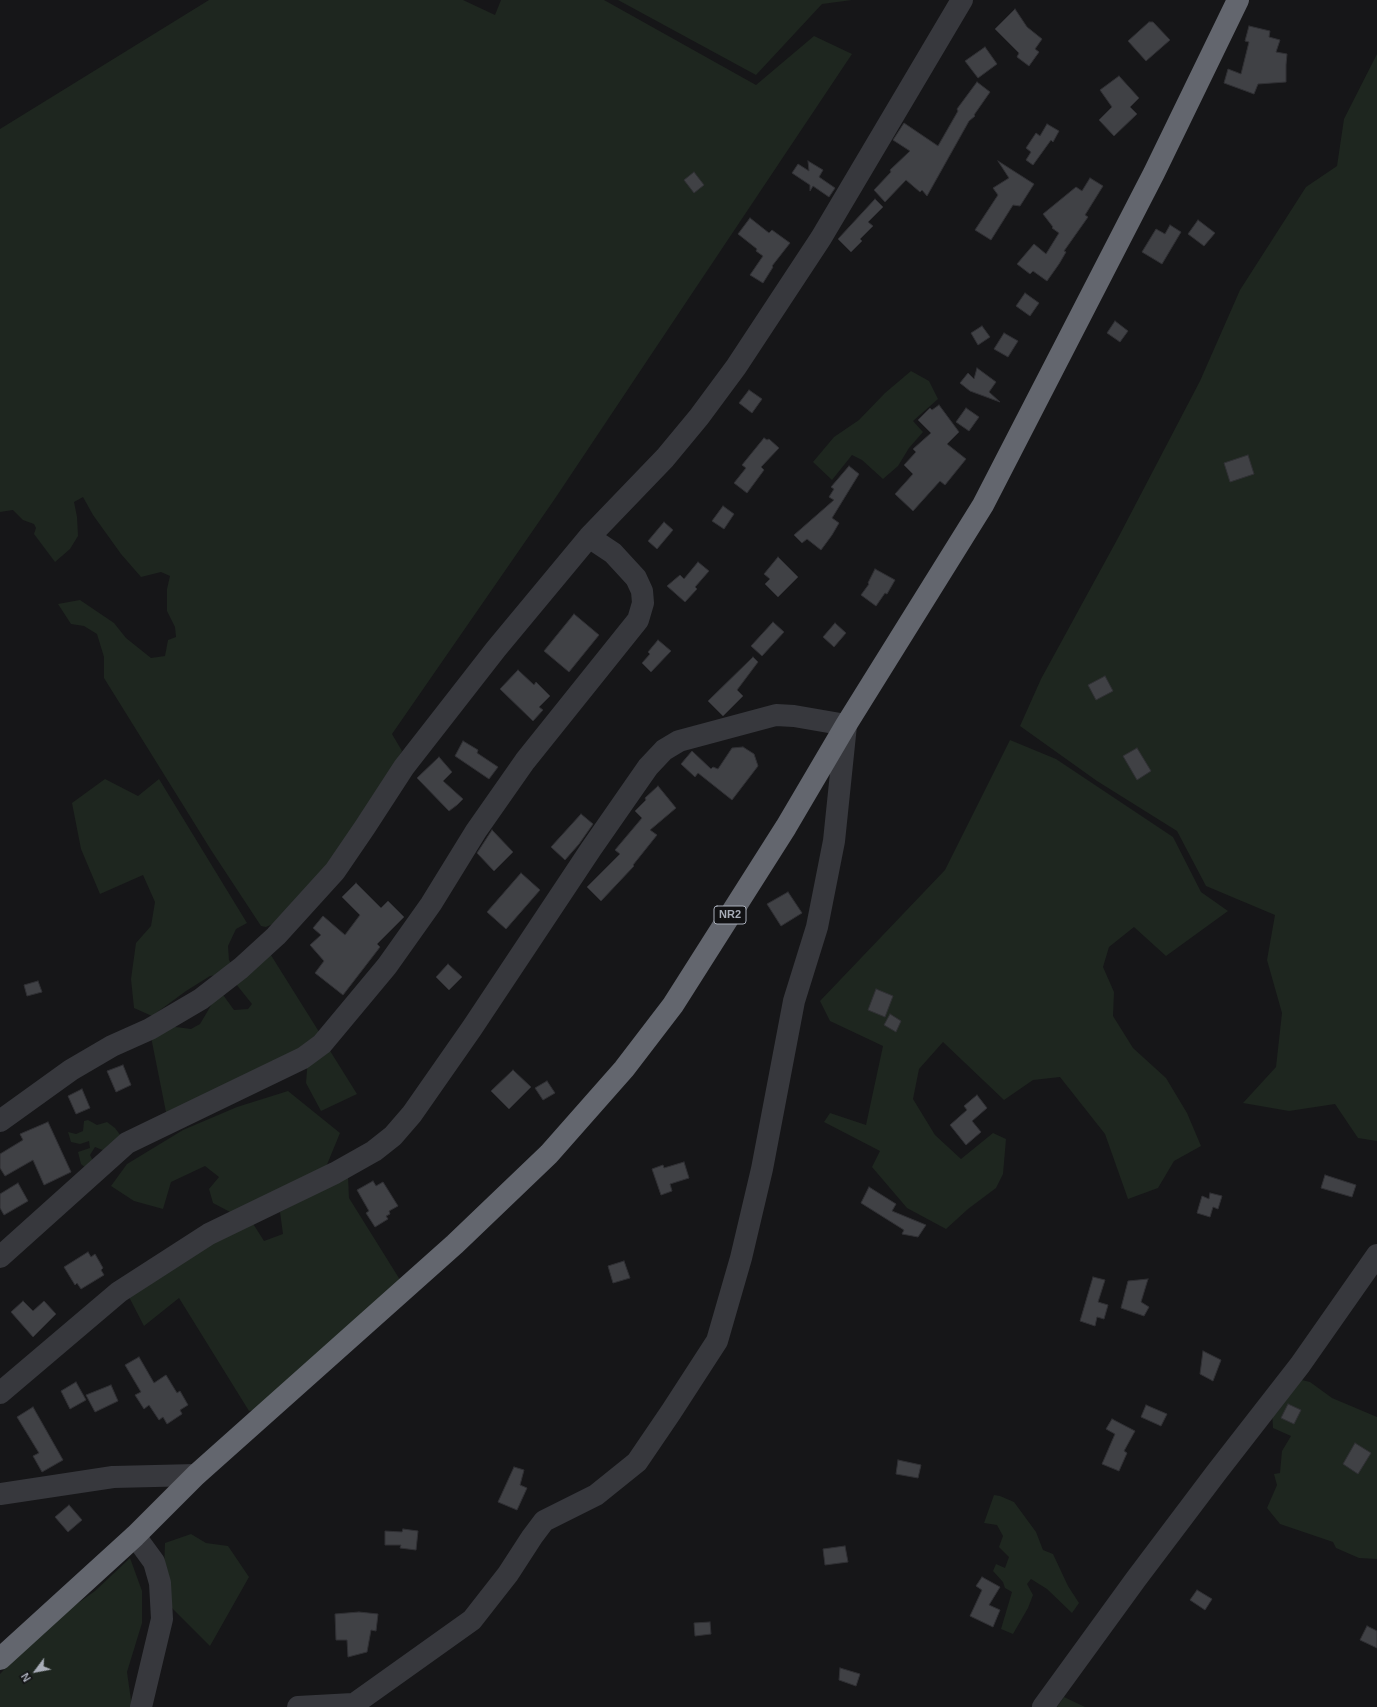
<!DOCTYPE html>
<html>
<head>
<meta charset="utf-8">
<style>
  body { margin:0 }
  #map { position:relative; width:1377px; height:1707px; overflow:hidden; background:#161618; font-family:Helvetica,sans-serif }
  canvas { display:block }
  .north { position:absolute; left:16px; top:1651px; width:40px; height:40px; -webkit-text-stroke:3px #111113; paint-order:stroke; rotate:238deg; font-size:11px; font-weight:700; line-height:16px; text-align:center; color:#a8adb8 }
  .north::after { content:''; display:block; margin:auto; width:14px; height:18px; background:#a8adb8; clip-path:polygon(50% 0,100% 100%,50% 72%,0 100%) }
</style>
</head>
<body>
<div id="map">
<canvas width="1377" height="1707"></canvas>
<div class="north">N</div>
</div>
<script>
const g = document.querySelector('canvas').getContext('2d');
g.lineJoin = 'round';
function paint(path, color) { g.fillStyle = color; g.fill(path, 'evenodd'); }
const poly = rows => new Path2D(rows.map(r => 'M' + r).join(''));
function strokePath(path, color, width, dash) { g.strokeStyle = color; g.lineWidth = width; g.lineCap = dash ? 'butt' : 'round'; g.setLineDash(dash || []); g.stroke(path); }
function label(font, color, halo, rows, align = 'center') {
  g.font = font + ' Helvetica,sans-serif'; g.lineWidth = 3; g.setLineDash([]); g.textBaseline = 'middle'; g.strokeStyle = halo; g.fillStyle = color; for (const [text, x, y, turn = 0] of rows) {
    g.save(); g.translate(x, y); g.rotate((+turn || 0) * Math.PI / 180); g.textAlign = isNaN(turn) ? turn : align; if (halo) g.strokeText(text, 0, 0); g.fillText(text, 0, 0); g.restore();
  }
}
const green = poly([
  [209,0,463,0,495,15,501,0,604,0,756,85,814,36,852,54,554,500,392,734,402,751,352,839,286,918,266,927,261,926,211,850,104,678,104,657,97,634,84,626,71,624,58,604,80,600,114,623,126,638,151,658,165,656,168,640,176,637,175,627,167,611,167,589,170,576,161,572,141,577,121,554,93,515,83,497,74,502,77,517,78,536,70,549,55,562,34,534,36,528,34,524,23,520,13,510,0,512,0,129],
  [618,0,852,0,822,4,756,75],
  [1377,54,1377,1141,1358,1138,1335,1104,1289,1111,1243,1103,1276,1067,1282,1013,1267,960,1275,915,1206,886,1177,831,1097,781,1020,726,1041,679,1118,538,1200,381,1240,290,1306,187,1337,166,1344,119],
  [911,371,929,381,938,399,913,421,923,432,909,448,898,466,883,479,862,460,852,455,832,480,813,462,834,437,859,420,885,393],
  [1010,740,1056,759,1173,837,1201,892,1228,911,1166,956,1134,927,1109,947,1103,967,1114,992,1113,1016,1133,1048,1166,1078,1187,1113,1201,1146,1174,1161,1158,1188,1128,1199,1105,1134,1060,1077,1033,1080,1004,1100,943,1042,919,1069,913,1099,935,1135,961,1159,993,1133,1006,1139,1003,1174,996,1188,968,1209,946,1229,907,1208,872,1167,880,1151,824,1122,830,1113,866,1125,883,1046,830,1021,820,1001,945,870],
  [105,779,138,796,159,779,247,923,236,929,228,946,229,960,234,968,226,974,210,976,186,991,152,1016,134,1008,131,979,136,943,151,926,155,902,143,875,100,894,81,849,72,803],
  [269,952,321,1035,294,1059,167,1117,151,1037,168,1026,191,1029,200,1024,216,997,221,992,234,1010,248,1009,252,1004,236,984],
  [327,1046,357,1094,321,1111,306,1083,308,1058],
  [288,1091,340,1133,326,1167,232,1213,213,1203,209,1189,219,1177,205,1166,171,1182,163,1209,134,1201,111,1186,127,1164,183,1130,237,1107],
  [88,1120,97,1125,107,1122,115,1128,124,1140,110,1153,95,1147,90,1155,95,1165,89,1171,81,1164,78,1152,90,1148,89,1141,80,1144,71,1142,68,1132,76,1134,83,1131,84,1121],
  [348,1177,349,1198,402,1283,263,1408,249,1411,179,1298,144,1326,129,1297,196,1249,252,1222,264,1241,283,1234,280,1212],
  [1294,1378,1310,1382,1332,1398,1377,1417,1377,1559,1359,1558,1336,1548,1333,1542,1280,1524,1267,1508,1277,1485,1274,1474,1280,1473,1282,1451,1291,1436,1273,1428,1272,1409],
  [994,1495,1000,1496,1014,1502,1036,1532,1043,1550,1053,1554,1068,1586,1079,1603,1072,1613,1047,1589,1031,1579,1027,1584,1033,1595,1028,1608,1013,1634,1001,1629,1012,1592,1005,1588,1003,1582,993,1571,996,1564,1005,1568,1009,1557,999,1547,1003,1536,997,1525,984,1523],
  [191,1534,206,1543,228,1546,249,1577,210,1646,170,1606,164,1571,165,1543],
  [130,1558,142,1591,142,1623,127,1672,132,1707,0,1707,0,1674,47,1625,95,1591],
  [1064,1697,1085,1707,1057,1707]
]);
const building = poly([
  [1015,9,1027,27,1042,39,1035,49,1039,52,1029,66,1017,57,1019,53,995,29,1015,9],
  [1149,22,1153,22,1170,40,1146,61,1128,41,1149,22],
  [1249,26,1270,31,1269,37,1280,40,1276,52,1287,54,1286,65,1286,82,1258,84,1254,94,1224,83,1228,69,1241,74,1249,42,1245,41,1249,26],
  [985,47,997,64,978,78,965,61,985,47],
  [1119,76,1139,98,1130,107,1137,114,1114,136,1099,120,1112,107,1100,90,1119,76],
  [977,82,990,92,974,115,975,116,969,121,927,196,922,190,920,192,906,180,885,202,874,190,891,172,890,170,910,151,893,140,904,123,938,146,958,111,957,109,977,82],
  [1047,124,1059,131,1053,142,1051,140,1033,165,1026,160,1031,152,1026,148,1036,133,1040,136,1047,124],
  [808,161,823,170,819,177,835,188,829,197,813,186,810,191,810,185,792,173,798,164,809,171,808,161],
  [998,161,1034,184,1020,206,1013,205,991,240,975,230,998,195,993,188,1009,178,998,161],
  [694,172,704,185,694,193,684,180,694,172],
  [1090,178,1103,186,1085,215,1088,217,1064,251,1066,252,1059,264,1047,281,1033,271,1030,274,1017,264,1034,244,1046,254,1059,233,1052,228,1053,227,1043,214,1076,187,1082,191,1090,178],
  [875,199,883,207,868,222,873,226,860,239,862,241,851,252,838,239,875,199],
  [750,218,769,233,772,230,790,243,772,266,773,267,763,283,750,275,763,256,756,251,757,249,738,234,750,218],
  [1198,220,1215,233,1204,246,1188,234,1198,220],
  [1170,225,1181,232,1162,264,1142,252,1156,229,1165,234,1170,225],
  [1025,293,1039,303,1030,316,1016,306,1025,293],
  [1115,321,1128,331,1120,342,1107,333,1115,321],
  [982,326,990,337,978,345,971,333,982,326],
  [1004,333,1018,341,1008,357,994,349,1004,333],
  [977,368,996,382,989,392,1000,402,970,391,960,383,968,373,974,379,977,368],
  [749,390,762,399,752,413,739,403,749,390],
  [939,405,959,432,947,444,966,459,945,485,940,481,913,511,895,494,913,474,904,465,916,452,913,449,931,433,918,420,930,408,932,410,939,405],
  [966,408,979,417,969,431,956,422,966,408],
  [764,438,767,440,769,439,779,448,761,467,764,470,747,493,734,483,746,468,742,465,764,438],
  [1248,455,1254,474,1230,482,1224,463,1248,455],
  [849,466,859,474,832,518,839,523,832,535,821,550,807,539,802,543,794,535,834,500,829,497,834,489,831,487,849,466],
  [723,506,734,514,724,529,712,521,723,506],
  [664,522,673,530,657,549,648,541,664,522],
  [778,557,798,577,778,597,765,584,770,579,764,574,778,557],
  [698,562,709,571,695,587,697,589,685,602,667,586,680,575,684,579,698,562],
  [875,569,895,580,887,594,885,593,876,606,861,595,869,584,868,583,875,569],
  [574,614,599,635,569,672,544,651,574,614],
  [773,622,784,632,762,656,751,646,773,622],
  [835,623,846,633,834,647,823,637,835,623],
  [658,640,671,651,651,672,642,663,650,654,648,652,658,640],
  [753,657,758,662,737,690,743,696,723,716,708,701,753,657],
  [518,670,534,685,536,682,550,696,539,707,543,710,533,721,500,689,518,670],
  [1105,676,1113,691,1096,700,1088,685,1105,676],
  [463,741,478,750,477,753,498,767,489,779,455,756,463,741],
  [743,747,754,754,758,766,732,800,698,773,695,777,681,764,692,751,711,769,713,767,718,769,732,748,743,747],
  [1137,748,1151,771,1137,780,1123,756,1137,748],
  [439,757,452,772,443,781,463,799,457,805,449,811,417,778,439,757],
  [658,786,676,808,650,830,657,835,633,865,634,866,601,901,587,887,620,854,615,850,642,818,635,811,646,800,645,798,658,786],
  [581,814,593,824,579,844,565,860,551,847,581,814],
  [492,830,513,852,494,871,477,853,492,830],
  [521,873,540,890,506,929,487,912,521,873],
  [356,883,381,908,388,901,404,917,377,944,380,947,343,995,315,973,324,961,310,945,321,935,313,928,323,916,345,935,360,915,342,897,356,883],
  [788,892,802,913,781,926,767,904,788,892],
  [448,964,462,977,449,990,436,977,448,964],
  [38,981,42,992,27,996,24,985,38,981],
  [876,989,893,996,885,1017,868,1010,876,989],
  [890,1014,901,1021,896,1032,884,1025,890,1014],
  [123,1065,131,1085,116,1092,107,1071,123,1065],
  [513,1070,531,1087,509,1109,491,1091,513,1070],
  [547,1081,555,1093,543,1100,535,1088,547,1081],
  [82,1089,90,1108,76,1114,68,1096,82,1089],
  [977,1095,987,1108,972,1121,981,1132,966,1145,950,1125,967,1110,964,1106,977,1095],
  [48,1122,71,1172,44,1185,33,1160,5,1176,0,1168,0,1154,23,1140,20,1134,48,1122],
  [684,1162,689,1178,670,1184,672,1191,661,1195,652,1169,663,1165,664,1168,684,1162],
  [1325,1175,1356,1185,1352,1197,1321,1188,1325,1175],
  [373,1181,376,1186,383,1182,398,1206,389,1211,390,1214,386,1216,388,1219,375,1227,366,1213,369,1211,357,1190,373,1181],
  [18,1183,28,1201,4,1215,0,1208,0,1194,18,1183],
  [869,1187,896,1204,892,1211,926,1225,918,1237,902,1234,904,1230,861,1203,869,1187],
  [1210,1193,1222,1196,1218,1209,1213,1207,1210,1217,1197,1213,1202,1196,1209,1199,1210,1193],
  [88,1252,91,1257,95,1254,103,1268,101,1270,104,1275,81,1289,77,1283,75,1285,64,1267,88,1252],
  [624,1261,630,1278,613,1283,608,1266,624,1261],
  [1093,1277,1105,1280,1098,1302,1108,1305,1104,1319,1097,1317,1095,1326,1080,1321,1093,1277],
  [1148,1279,1141,1302,1149,1307,1144,1316,1121,1308,1128,1281,1148,1279],
  [23,1301,33,1311,44,1301,56,1314,33,1337,11,1312,23,1301],
  [1203,1351,1221,1360,1213,1381,1200,1374,1203,1351],
  [139,1357,154,1383,166,1375,177,1393,180,1391,188,1405,180,1410,182,1414,167,1424,163,1417,159,1420,149,1405,144,1409,135,1395,141,1392,125,1365,139,1357],
  [76,1382,86,1400,70,1409,61,1391,76,1382],
  [111,1385,118,1401,95,1412,86,1395,111,1385],
  [1288,1404,1301,1410,1294,1424,1281,1418,1288,1404],
  [1146,1405,1167,1414,1161,1426,1141,1417,1146,1405],
  [33,1407,63,1460,42,1472,33,1456,39,1453,17,1417,33,1407],
  [1112,1419,1135,1431,1124,1451,1127,1453,1119,1471,1102,1464,1115,1434,1106,1429,1112,1419],
  [1355,1443,1371,1453,1358,1474,1343,1464,1355,1443],
  [898,1460,921,1465,918,1478,896,1474,898,1460],
  [514,1467,524,1470,520,1485,527,1488,517,1510,498,1502,514,1467],
  [69,1505,82,1520,68,1532,55,1517,69,1505],
  [403,1529,418,1531,416,1550,400,1548,401,1545,385,1545,385,1531,402,1532,403,1529],
  [845,1546,848,1562,825,1565,823,1549,845,1546],
  [982,1577,1000,1587,989,1605,1000,1610,993,1627,970,1616,982,1590,976,1586,982,1577],
  [1197,1590,1212,1599,1205,1610,1190,1600,1197,1590],
  [359,1612,378,1614,376,1631,371,1630,367,1652,348,1657,347,1640,336,1640,335,1614,359,1612],
  [710,1622,711,1634,695,1636,694,1623,710,1622],
  [1367,1626,1377,1631,1377,1648,1360,1640,1367,1626],
  [840,1668,860,1674,856,1686,839,1680,840,1668]
]);
const minor = poly([
  [0,1121,71,1070,112,1046,150,1029,201,999,241,968,276,936,335,871,365,827,404,767,496,649,589,537,665,458,699,417,736,367,821,238,962,0],
  [0,1257,127,1143,303,1058,322,1044,387,966,431,904,476,831,525,761,638,620,643,603,642,591,636,578,613,553,589,537],
  [0,1393,119,1292,209,1234,335,1173,374,1151,393,1136,412,1114,472,1028,591,849,648,767,664,750,679,741,776,715,794,716,846,725,834,841,817,927,794,1001,762,1169,741,1258,717,1341,671,1412,637,1462,596,1495,544,1521,532,1537,508,1574,472,1620,350,1707],
  [0,1494,113,1477,196,1475],
  [135,1536,154,1562,160,1583,162,1619,141,1707],
  [298,1707,353,1704],
  [1043,1707,1136,1579,1216,1473,1300,1365,1377,1255]
]);
const highway = poly([
  [0,1659,135,1536,196,1475,455,1244,549,1154,624,1069,673,1005,786,827,846,725,983,505,1154,173,1238,0]
]);
const shields = [
  [730,915,32]
];
const shieldNames = [
  ["NR2",730,915]
];
paint(green, '#1e261f');
paint(building, '#404145');
strokePath(building, '#303034', 1);
strokePath(minor, '#37383d', 22);
strokePath(highway, '#63666e', 22);
for (const [x, y, w] of shields) { const box = new Path2D(); box.roundRect(x - w / 2, y - 9, w, 18, 3); g.fillStyle = '#111113'; g.fill(box); strokePath(box, '#a8adb8', 1); }
label('bold 11px', '#a8adb8', null, shieldNames);
</script>
</body>
</html>
